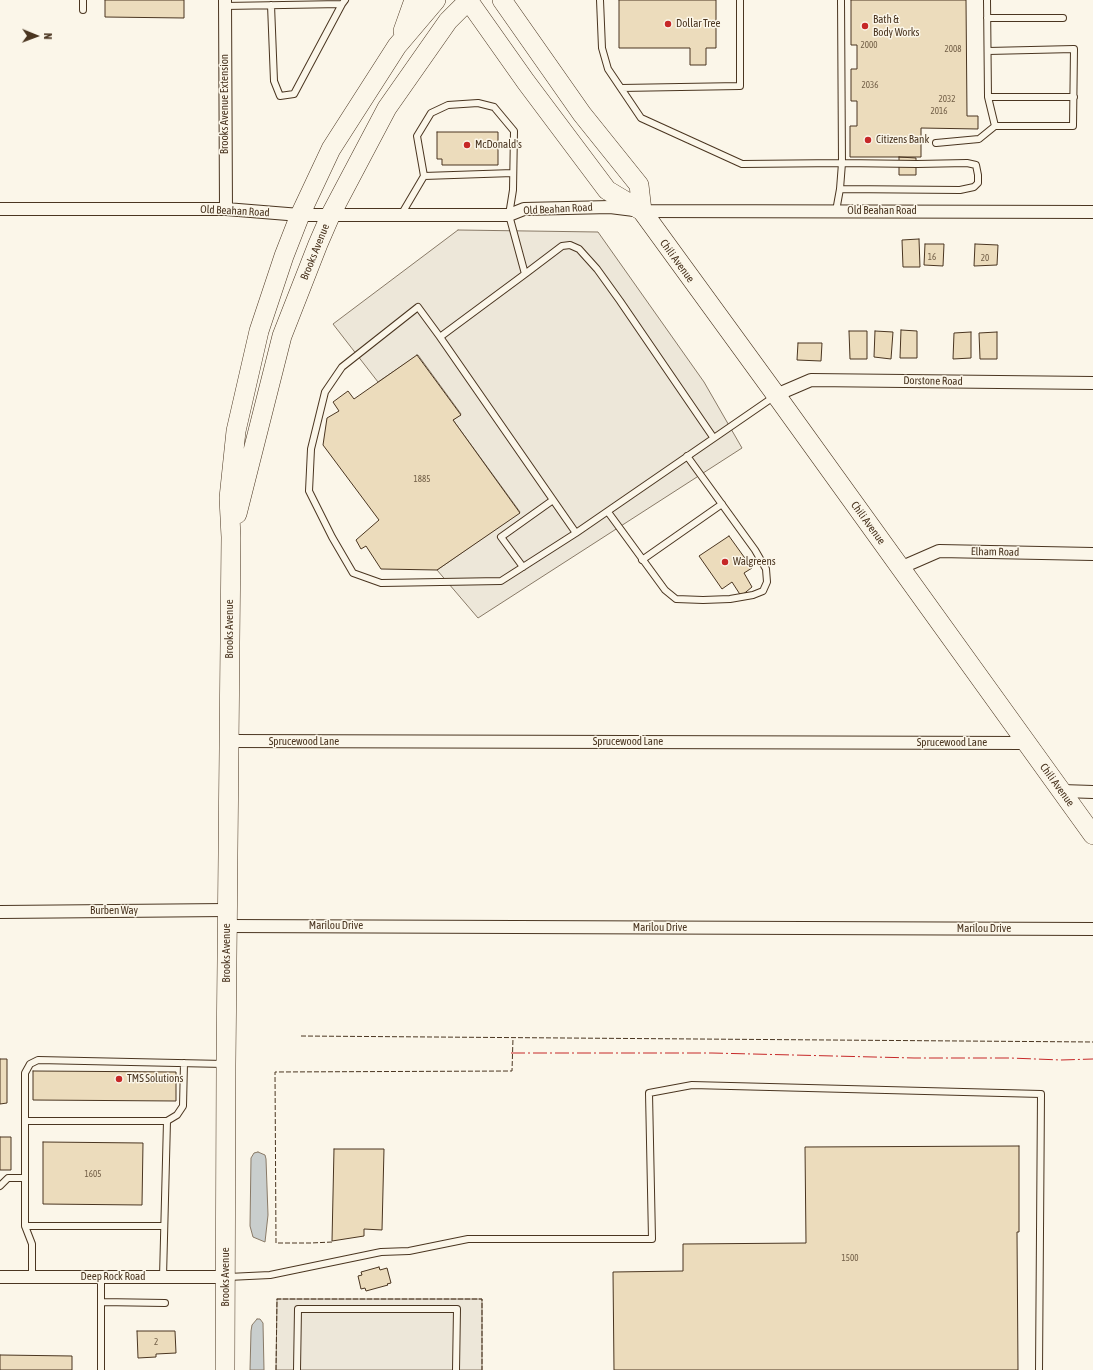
<!DOCTYPE html>
<html>
<head>
<meta charset="utf-8">
<style>
  body { margin:0 }
  #map { position:relative; width:1093px; height:1370px; overflow:hidden; background:#fbf6e9; font-family:"Asap Condensed",sans-serif }
  canvas { display:block }
  .north { position:absolute; left:16px; top:16px; width:40px; height:40px; -webkit-text-stroke:3px #fbf6e9; paint-order:stroke; rotate:91deg; font-size:11px; font-weight:700; line-height:16px; text-align:center; color:#4a3520 }
  .north::after { content:''; display:block; margin:auto; width:14px; height:18px; background:#4a3520; clip-path:polygon(50% 0,100% 100%,50% 72%,0 100%) }
</style>
</head>
<body>
<div id="map">
<canvas width="1093" height="1370"></canvas>
<div class="north">N</div>
</div>
<script>
const g = document.querySelector('canvas').getContext('2d');
g.lineJoin = 'round';
function paint(path, color) { g.fillStyle = color; g.fill(path, 'evenodd'); }
const poly = rows => new Path2D(rows.map(r => 'M' + r).join(''));
function strokePath(path, color, width, dash) { g.strokeStyle = color; g.lineWidth = width; g.lineCap = dash ? 'butt' : 'round'; g.setLineDash(dash || []); g.stroke(path); }
function label(font, color, halo, rows, align = 'center') {
  g.font = font + ' "Asap Condensed",sans-serif'; g.lineWidth = 3; g.setLineDash([]); g.textBaseline = 'middle'; g.strokeStyle = halo; g.fillStyle = color; for (const [text, x, y, turn = 0] of rows) {
    g.save(); g.translate(x, y); g.rotate((+turn || 0) * Math.PI / 180); g.textAlign = isNaN(turn) ? turn : align; if (halo) g.strokeText(text, 0, 0); g.fillText(text, 0, 0); g.restore();
  }
}
const parking = poly([
  [458,230,598,232,704,382,742,448,478,618,437,570,520,512,453,420,461,414,418,355,378,382,333,324,458,230],
  [277,1299,482,1299,482,1370,276,1370,277,1299]
]);
const water = poly([
  [258,1152,265,1155,266,1159,268,1215,265,1242,253,1237,250,1226,251,1158,254,1153,258,1152],
  [257,1319,260,1319,263,1323,264,1370,250,1370,251,1331,252,1325,257,1319]
]);
const building = poly([
  [105,0,184,0,184,18,105,17,105,0],
  [619,0,716,0,716,48,706,48,706,65,690,65,690,48,619,48,619,0],
  [851,0,966,0,967,116,978,116,978,129,921,128,921,157,850,157,850,126,857,126,857,101,851,101,851,69,857,69,857,45,851,45,851,0],
  [437,132,498,132,498,165,442,165,442,159,437,159,437,132],
  [899,157,916,158,916,175,899,175,899,157],
  [919,239,920,267,903,267,902,240,919,239],
  [925,244,944,244,943,266,924,265,925,244],
  [975,244,998,245,997,265,974,266,975,244],
  [901,330,917,331,917,358,900,358,901,330],
  [849,331,867,331,867,359,850,359,849,331],
  [875,331,893,332,891,359,874,357,875,331],
  [971,332,971,358,953,359,954,333,971,332],
  [997,332,997,359,980,359,979,333,997,332],
  [798,343,822,343,821,361,797,360,798,343],
  [417,355,461,415,453,420,520,513,437,570,381,569,366,546,361,549,356,540,379,520,323,445,327,418,339,411,333,402,348,391,354,399,417,355],
  [729,536,752,568,744,573,752,587,741,596,732,582,722,589,699,556,729,536],
  [0,1059,7,1059,7,1103,0,1104,0,1059],
  [33,1071,176,1072,176,1101,33,1100,33,1071],
  [0,1137,11,1137,11,1170,0,1170,0,1137],
  [43,1142,143,1143,142,1205,43,1204,43,1142],
  [1019,1146,1019,1232,1017,1232,1018,1370,614,1370,613,1272,683,1271,683,1244,806,1243,805,1147,1019,1146],
  [334,1149,384,1149,382,1230,364,1229,364,1236,332,1241,334,1149],
  [379,1267,380,1270,387,1268,391,1283,387,1284,388,1285,366,1291,365,1288,361,1289,358,1276,362,1275,361,1272,379,1267],
  [137,1331,175,1331,176,1353,156,1354,156,1357,138,1358,137,1331],
  [0,1355,72,1356,72,1370,0,1370,0,1355]
]);
const service = poly([
  [600,0,602,48,608,69,641,118,742,164,842,163,917,164,967,163,976,165,978,175,978,183,974,187,960,190,840,189],
  [271,5,274,81,280,96,294,94,342,4],
  [225,6,342,4,345,0],
  [83,10,83,0],
  [987,18,1063,18],
  [988,51,1074,49,1073,126,995,126],
  [621,88,740,86,740,0],
  [988,97,1074,97],
  [936,143,979,139,995,126,988,97,987,0],
  [424,176,513,173],
  [836,211,840,189,842,163,841,0],
  [401,215,424,176,417,136,431,113,448,105,478,103,494,107,514,131,513,190,509,215,525,274,440,337,576,533,775,396],
  [525,274,562,246,570,245,579,249,597,269,620,301,713,437],
  [440,337,418,307,342,367,325,392,311,449,309,491,332,537,353,573,381,583,501,581,576,533],
  [608,512,665,590,676,599,703,600,730,599,753,595,763,591,767,582,766,569,755,550,687,456],
  [642,560,722,504],
  [523,567,501,537,553,500],
  [25,1121,167,1121],
  [0,1186,8,1178,25,1178],
  [25,1226,164,1226],
  [32,1277,32,1244,25,1226,25,1073,30,1064,38,1060,224,1064],
  [163,1277,167,1121,177,1115,183,1106,184,1063],
  [228,1277,270,1275,381,1252,409,1251,468,1239,652,1239,649,1093,692,1085,1041,1094,1039,1370],
  [101,1302,165,1303],
  [101,1370,101,1277],
  [297,1370,298,1309,457,1309,456,1370]
]);
const minor = poly([
  [225,0,226,209],
  [0,209,226,209,300,215,509,215,524,209,610,207,642,211,1093,212],
  [776,395,811,380,1093,383],
  [900,568,939,551,1093,554],
  [229,741,1026,743],
  [1062,791,1093,792],
  [0,912,227,910],
  [227,926,1093,929],
  [0,1277,226,1277]
]);
const primary = poly([
  [468,0,526,82,607,190,642,211,776,395,1093,835],
  [502,0,582,114,639,185,642,211],
  [403,31,414,0],
  [237,514,282,336,318,244,331,214,387,108,448,21,469,0],
  [225,1370,226,1064,231,537,229,498,236,431,259,331,284,256,300,215,331,149,397,46,436,0]
]);
const fence = poly([
  [301,1036,1093,1042],
  [332,1242,311,1243,276,1243,275,1072,512,1071,513,1038],
  [276,1370,277,1299,482,1299,482,1370]
]);
const power = poly([
  [511,1053,712,1053,914,1058,1010,1058,1061,1060,1093,1059]
]);
const markers = [
  [668,24,4,"#c62828"],
  [865,26,4,"#c62828"],
  [868,140,4,"#c62828"],
  [467,145,4,"#c62828"],
  [725,562,4,"#c62828"],
  [119,1079,4,"#c62828"]
];
const numberNames = [
  ["2000",869,45],
  ["2008",953,49],
  ["2036",870,85],
  ["2032",947,99],
  ["2016",939,111],
  ["16",932,257],
  ["20",985,258],
  ["1885",422,479],
  ["1605",93,1174],
  ["1500",850,1258],
  ["2",156,1342]
];
const poiNames = [
  ["Bath &",873,20],
  ["Body Works",873,33],
  ["Dollar Tree",676,24],
  ["Citizens Bank",876,140],
  ["McDonald's",475,145],
  ["Walgreens",733,562],
  ["TMS Solutions",127,1079]
];
const streetNames = [
  ["Brooks Avenue Extension",225,104,-90],
  ["Old Beahan Road",558,209,-3],
  ["Old Beahan Road",235,211,3],
  ["Old Beahan Road",882,211],
  ["Brooks Avenue",315,252,-68],
  ["Chili Avenue",677,261,54],
  ["Dorstone Road",933,381,1],
  ["Chili Avenue",868,523,54],
  ["Elham Road",995,552,1],
  ["Brooks Avenue",230,629,-90],
  ["Sprucewood Lane",304,742],
  ["Sprucewood Lane",628,742],
  ["Sprucewood Lane",952,743],
  ["Chili Avenue",1057,785,54],
  ["Burben Way",114,911],
  ["Marilou Drive",336,926],
  ["Marilou Drive",660,928],
  ["Marilou Drive",984,929],
  ["Brooks Avenue",227,953,-90],
  ["Deep Rock Road",113,1277],
  ["Brooks Avenue",226,1277,-90]
];
paint(parking, '#ede7d9');
strokePath(parking, '#887966', 1);
paint(water, '#c9cecd');
strokePath(water, '#887966', 1);
paint(building, '#ecdcbc');
strokePath(building, '#4a3520', 1);
strokePath(service, '#4a3520', 8);
strokePath(minor, '#4a3520', 14);
strokePath(primary, '#4a3520', 20);
strokePath(service, '#fbf6e9', 6);
strokePath(minor, '#fbf6e9', 12);
strokePath(primary, '#fbf6e9', 19);
strokePath(fence, '#4a3520', 1, [5, 2]);
strokePath(power, '#c62828', 1, [14, 3, 2, 3]);
for (const [x, y, r, color] of markers) { const dot = new Path2D(); dot.arc(x, y, r, 0, 2 * Math.PI); g.fillStyle = color; g.fill(dot); strokePath(dot, '#fbf6e9', 1.5); }
label('9px', '#725f47', null, numberNames);
label('11px', '#4a3520', '#fbf6e9', poiNames, 'left');
label('11px', '#4a3520', '#fbf6e9', streetNames);
</script>
</body>
</html>
